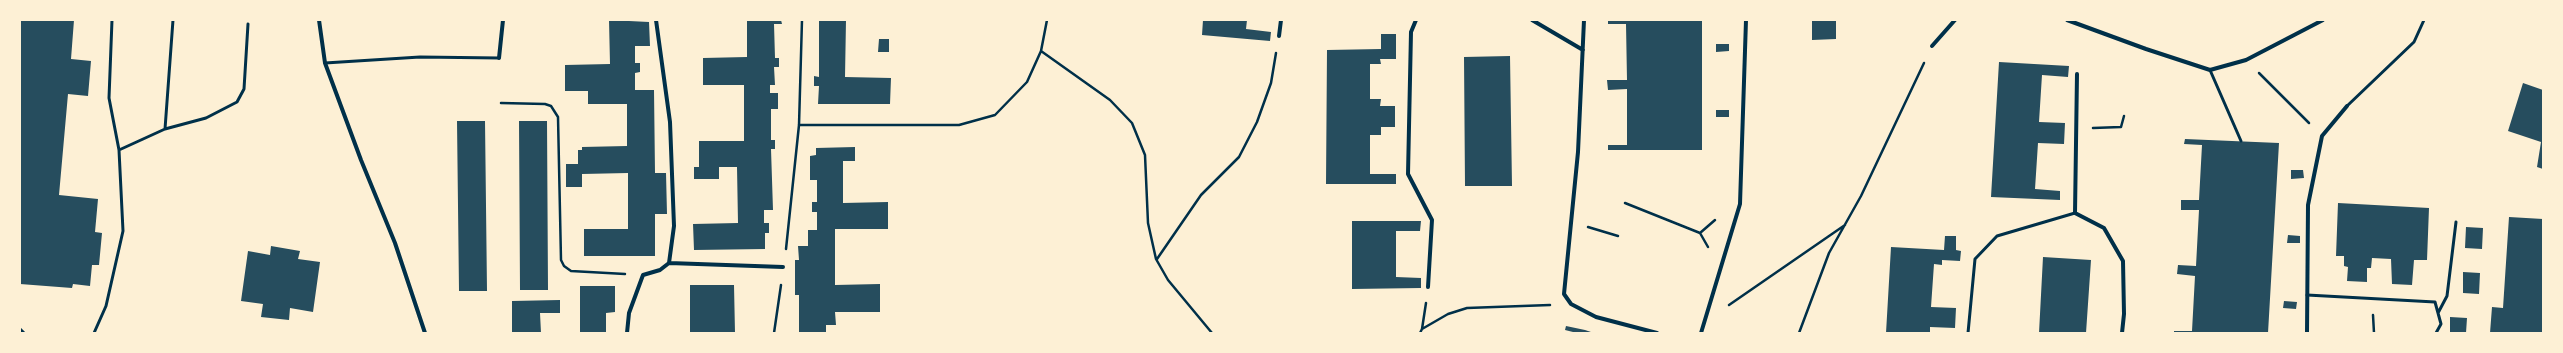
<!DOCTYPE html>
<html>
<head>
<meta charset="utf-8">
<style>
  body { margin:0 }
  #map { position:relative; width:2563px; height:353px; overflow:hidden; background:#fdf0d5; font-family:Inter,sans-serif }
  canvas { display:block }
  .frame { position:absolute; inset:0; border:21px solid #fdf0d5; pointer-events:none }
</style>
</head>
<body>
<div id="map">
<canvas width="2563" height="353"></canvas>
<div class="frame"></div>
</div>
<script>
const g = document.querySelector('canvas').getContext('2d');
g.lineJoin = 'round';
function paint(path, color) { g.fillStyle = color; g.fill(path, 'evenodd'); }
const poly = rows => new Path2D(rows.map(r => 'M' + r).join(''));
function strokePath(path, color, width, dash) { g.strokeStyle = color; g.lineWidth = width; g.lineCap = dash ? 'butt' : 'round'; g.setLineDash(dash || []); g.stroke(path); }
const building = poly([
  [20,20,74,20,71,59,91,61,88,96,68,94,59,195,98,199,95,232,102,233,99,265,92,265,90,286,73,284,72,288,20,284],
  [609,20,649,22,650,46,635,46,635,63,640,63,640,72,635,73,635,90,654,90,655,173,666,173,667,214,655,214,655,256,584,256,584,229,628,229,628,173,582,174,582,187,566,187,566,164,578,164,578,150,582,150,582,147,627,146,627,104,588,104,588,91,565,91,565,65,610,64],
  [747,20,781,20,782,24,774,24,775,58,779,58,779,67,774,67,775,85,770,85,770,93,778,93,778,109,771,109,771,140,775,140,775,149,771,149,773,210,764,210,764,223,769,223,769,233,765,233,765,249,694,250,693,224,738,223,737,167,719,167,719,179,694,179,694,167,699,167,699,141,744,141,744,85,703,85,703,58,747,57],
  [823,20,846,20,845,77,891,78,890,104,818,104,819,86,814,86,814,76,819,77,819,21],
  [1203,20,1247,20,1246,29,1271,32,1270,41,1202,35],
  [1608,20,1702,20,1702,150,1608,150,1608,145,1627,145,1627,89,1608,90,1607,80,1627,80,1626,24,1608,24],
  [1812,20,1836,20,1836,39,1812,40],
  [1381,34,1396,34,1396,59,1380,59,1381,64,1370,64,1370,99,1381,99,1380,106,1395,106,1395,127,1381,127,1381,135,1370,135,1370,174,1396,174,1396,184,1326,184,1327,50,1381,49],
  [879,39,889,39,889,52,878,52],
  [1716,44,1729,44,1729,51,1716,52],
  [1510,56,1512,186,1465,186,1464,57],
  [1999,62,2069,66,2068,77,2042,75,2039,122,2065,123,2064,144,2038,143,2035,189,2060,191,2060,200,1991,197],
  [2523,83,2543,90,2543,169,2537,167,2541,142,2508,131],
  [1716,110,1729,110,1729,117,1716,117],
  [457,121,485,121,487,291,459,291],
  [519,121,547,121,548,290,520,290],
  [2185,139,2279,143,2268,333,2174,333,2174,331,2192,331,2195,276,2177,274,2178,265,2196,266,2199,210,2181,210,2181,200,2199,200,2202,145,2184,144],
  [855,147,855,161,843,161,843,203,888,202,888,229,835,229,835,285,880,284,880,312,835,312,836,325,826,325,826,333,799,333,799,295,795,295,795,260,799,260,798,246,808,246,808,230,817,230,817,212,812,212,812,202,817,202,817,180,810,180,810,156,816,155,816,148],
  [2291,170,2303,170,2304,178,2291,179],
  [2338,203,2429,208,2427,260,2414,260,2412,285,2392,284,2391,259,2372,258,2371,268,2367,268,2367,282,2347,281,2348,267,2344,266,2344,256,2336,256],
  [2509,217,2543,219,2543,333,2490,333,2492,307,2503,308],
  [1352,221,1421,221,1420,231,1396,231,1396,277,1421,278,1421,288,1352,289],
  [2466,227,2483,228,2482,249,2465,248],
  [2288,235,2300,236,2300,243,2287,243],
  [1945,236,1956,236,1956,250,1961,251,1960,261,1942,260,1942,265,1934,264,1931,307,1956,308,1955,328,1930,327,1930,333,1886,333,1891,247,1944,250],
  [271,246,300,251,298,259,320,262,313,312,290,308,289,320,261,317,263,304,241,301,248,251,270,255],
  [2043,257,2091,260,2086,333,2039,333],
  [2463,272,2480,273,2479,294,2463,293],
  [690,285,734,285,735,333,690,333],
  [580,286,615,286,615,312,606,313,606,333,580,333],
  [560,300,560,313,540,313,541,333,512,333,512,301],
  [2284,301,2297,302,2296,309,2283,308],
  [2450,317,2467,318,2466,333,2450,333],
  [1566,326,1585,330,1594,333,1577,333,1565,330]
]);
const path = poly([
  [1041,51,1110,100,1132,123,1145,155,1148,223,1156,259,1168,280,1212,333],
  [2259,73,2309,123],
  [501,103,545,104,551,106,558,117,561,260,564,266,571,271,625,274],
  [799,125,959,125,995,115,1027,82,1041,51,1047,20],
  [2093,128,2121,127,2124,116],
  [1625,203,1700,233,1708,247],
  [1588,227,1618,236],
  [1700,233,1715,220],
  [786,249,799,125,802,20],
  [1157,259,1201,195,1239,157,1257,122,1271,83,1276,53],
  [1729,305,1845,225],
  [2373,315,2374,333],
  [1422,329,1426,303],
  [774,333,781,285],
  [1420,333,1422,329,1448,314,1467,308,1550,305],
  [1799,333,1829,253,1861,196,1924,63]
]);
const service = poly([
  [325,63,420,57,499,58],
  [2210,70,2241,141],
  [2347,106,2414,42,2424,20],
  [165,129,173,20],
  [119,150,165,129,206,118,237,102,244,89,248,24],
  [2307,295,2435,302,2441,324,2436,333],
  [2438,313,2447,296,2456,222],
  [20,329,24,333],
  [94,333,106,306,123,231,119,150,109,98,112,20],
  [1968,333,1975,259,1997,236,2075,213]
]);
const minor = poly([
  [319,20,325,63,361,160,395,243,425,333],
  [1416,20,1411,32,1408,174,1432,220,1428,287],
  [1532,20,1583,50],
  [1584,20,1578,152,1564,294,1571,304,1596,317,1657,333],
  [2067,20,2146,49,2210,70,2246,60,2323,20],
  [1279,36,1281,20],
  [1932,46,1955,20],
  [499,58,503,20],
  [2077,74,2075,213,2104,228,2123,261,2124,314,2122,333],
  [669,263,783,267],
  [627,333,629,313,643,275,660,270,669,263,674,226,670,122,656,20],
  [1701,333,1740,204,1746,20],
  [2307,333,2308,205,2322,136,2347,106]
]);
paint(building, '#264d5e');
strokePath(path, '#003049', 2.5);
strokePath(service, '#003049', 3);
strokePath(minor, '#003049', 4);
</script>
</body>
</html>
